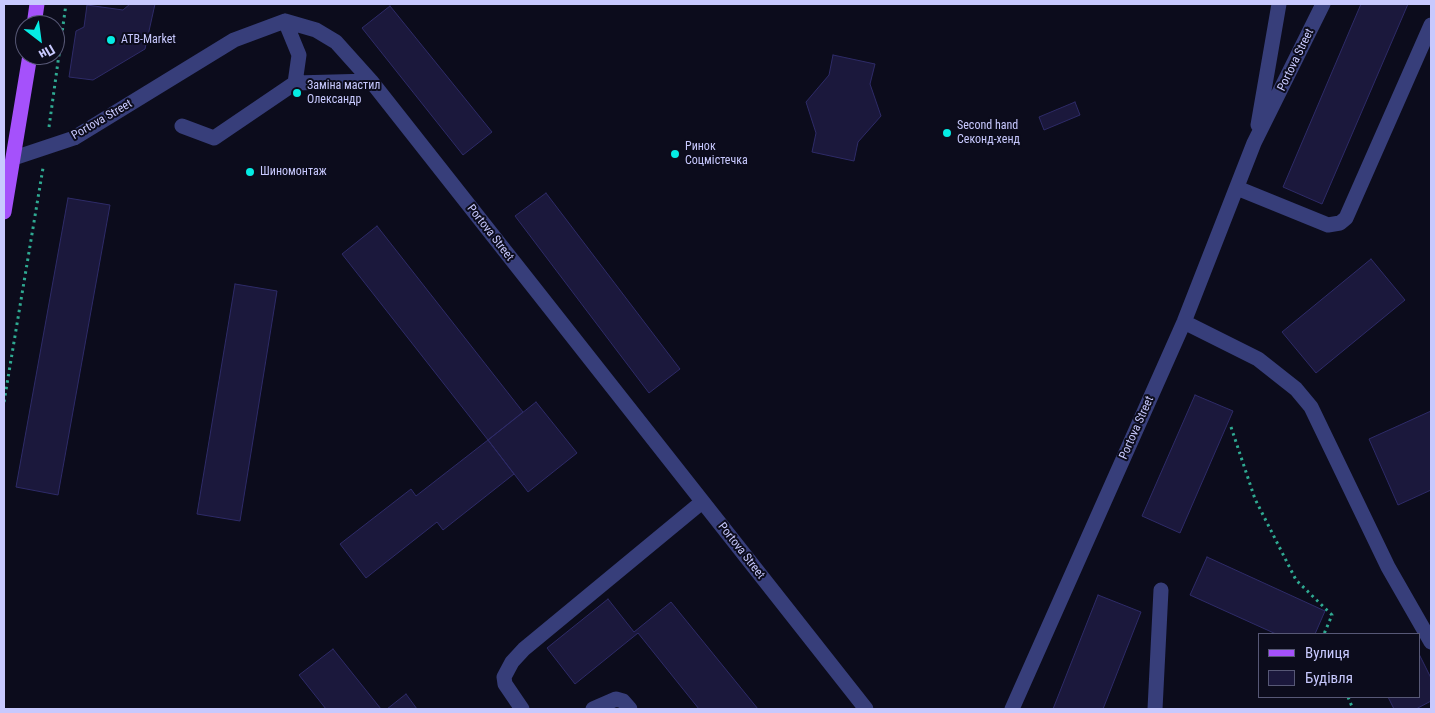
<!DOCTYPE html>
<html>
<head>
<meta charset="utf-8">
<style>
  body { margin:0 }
  #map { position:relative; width:1435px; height:713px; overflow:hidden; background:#0c0c1c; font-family:"Roboto Condensed",sans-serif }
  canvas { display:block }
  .frame { position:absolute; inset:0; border:5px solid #c8c9fe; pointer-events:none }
  .legend { position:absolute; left:1258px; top:633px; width:162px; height:65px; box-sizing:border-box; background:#0c0c1c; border:1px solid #575876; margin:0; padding:6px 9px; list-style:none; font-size:15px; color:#c8c9fe }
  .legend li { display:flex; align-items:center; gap:10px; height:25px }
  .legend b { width:25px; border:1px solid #575876 }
  .north { position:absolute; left:15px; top:15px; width:50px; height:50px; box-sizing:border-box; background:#0c0c1c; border:1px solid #575876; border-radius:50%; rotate:150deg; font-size:14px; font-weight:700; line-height:20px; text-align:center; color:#c8c9fe }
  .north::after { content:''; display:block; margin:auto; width:18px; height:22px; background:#05ece4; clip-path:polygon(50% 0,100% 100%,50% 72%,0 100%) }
</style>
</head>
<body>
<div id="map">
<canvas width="1435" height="713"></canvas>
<div class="frame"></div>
<ul class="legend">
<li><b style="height:6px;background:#a551fb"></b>Вулиця</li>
<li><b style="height:14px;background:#1b183c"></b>Будівля</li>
</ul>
<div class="north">Пн</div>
</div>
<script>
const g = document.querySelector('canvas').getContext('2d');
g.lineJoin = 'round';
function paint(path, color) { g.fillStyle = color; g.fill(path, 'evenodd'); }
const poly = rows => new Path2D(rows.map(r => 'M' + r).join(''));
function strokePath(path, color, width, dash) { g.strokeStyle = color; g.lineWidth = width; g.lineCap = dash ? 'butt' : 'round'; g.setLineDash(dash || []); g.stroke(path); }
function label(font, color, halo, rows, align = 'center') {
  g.font = font + ' "Roboto Condensed",sans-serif'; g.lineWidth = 4; g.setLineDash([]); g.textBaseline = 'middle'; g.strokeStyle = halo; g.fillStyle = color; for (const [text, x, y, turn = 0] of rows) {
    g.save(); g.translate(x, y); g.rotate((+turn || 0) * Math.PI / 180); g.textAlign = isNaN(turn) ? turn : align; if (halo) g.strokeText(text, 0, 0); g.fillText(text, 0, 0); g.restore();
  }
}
const building = poly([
  [130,4,155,4,145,49,93,80,69,77,76,31,84,27,87,5,123,10,130,4],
  [1361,4,1408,4,1322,204,1283,187,1361,4],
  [390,6,492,132,463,155,362,28,390,6],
  [833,55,875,64,870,84,881,116,858,142,854,161,812,152,816,133,806,102,829,75,833,55],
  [1075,102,1080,115,1044,130,1039,117,1075,102],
  [546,193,680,369,649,393,515,216,546,193],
  [68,198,110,205,58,495,16,487,68,198],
  [377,226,523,412,488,440,342,254,377,226],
  [1371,259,1405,300,1316,373,1282,332,1371,259],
  [235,284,277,291,240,521,197,514,235,284],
  [1195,395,1233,411,1180,533,1142,516,1195,395],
  [536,402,577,453,528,492,488,440,536,402],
  [1431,411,1431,490,1398,505,1369,439,1431,411],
  [488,440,514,474,443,530,437,522,366,578,340,544,411,489,416,496,488,440],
  [1207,557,1325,611,1315,634,1276,634,1190,595,1207,557],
  [1098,595,1141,612,1103,709,1053,709,1098,595],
  [608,599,634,632,671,602,758,709,699,709,638,633,575,684,547,648,608,599],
  [333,649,381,709,326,709,299,675,333,649],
  [1419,654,1431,678,1431,701,1416,709,1394,709,1388,697,1419,697,1419,654],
  [406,694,417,709,387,709,406,694]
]);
const path = poly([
  [49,127,66,4],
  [4,402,43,168],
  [1231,427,1255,499,1296,580,1332,615,1324,634],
  [1348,697,1353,709]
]);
const minor = poly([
  [285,21,299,55,295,83],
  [1258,125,1279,4],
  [182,126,214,138,295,83,371,81],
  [14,158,74,138,234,40,285,21,316,30,336,42,371,81,866,709],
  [1237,188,1328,225,1340,223,1346,218,1431,25],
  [1184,322,1258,359,1296,389,1311,407,1388,567,1431,642],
  [522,709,505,684,504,677,512,662,524,649,702,502],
  [593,709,616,699,623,701,630,709],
  [1012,709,1184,322,1254,143,1323,4],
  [1155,709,1161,590]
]);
const major = poly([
  [34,25,37,4],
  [4,212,30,55]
]);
const markers = [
  [111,40,5,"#05ece4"],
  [297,93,5,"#05ece4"],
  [947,133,5,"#05ece4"],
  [675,154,5,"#05ece4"],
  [250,172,5,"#05ece4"]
];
const poiNames = [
  ["ATB-Market",121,40],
  ["Заміна мастил",307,86],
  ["Олександр",307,100],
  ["Second hand",957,126],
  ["Секонд-хенд",957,140],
  ["Ринок",685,147],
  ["Соцмістечка",685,161],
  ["Шиномонтаж",260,172]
];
const streetNames = [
  ["Portova Street",1296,60,-64],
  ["Portova Street",102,120,-30],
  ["Portova Street",490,233,52],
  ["Portova Street",1137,428,-66],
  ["Portova Street",741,551,52]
];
paint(building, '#1b183c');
strokePath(building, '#2e2b68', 1);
strokePath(path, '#2faa92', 3, [2.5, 4]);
strokePath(minor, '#373e7a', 15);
strokePath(major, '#a551fb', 15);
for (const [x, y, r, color] of markers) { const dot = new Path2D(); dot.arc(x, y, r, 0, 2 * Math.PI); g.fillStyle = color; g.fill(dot); strokePath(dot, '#0c0c1c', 2); }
label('12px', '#c8c9fe', '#0c0c1c', poiNames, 'left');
label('12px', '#c8c9fe', '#0c0c1c', streetNames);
</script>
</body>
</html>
